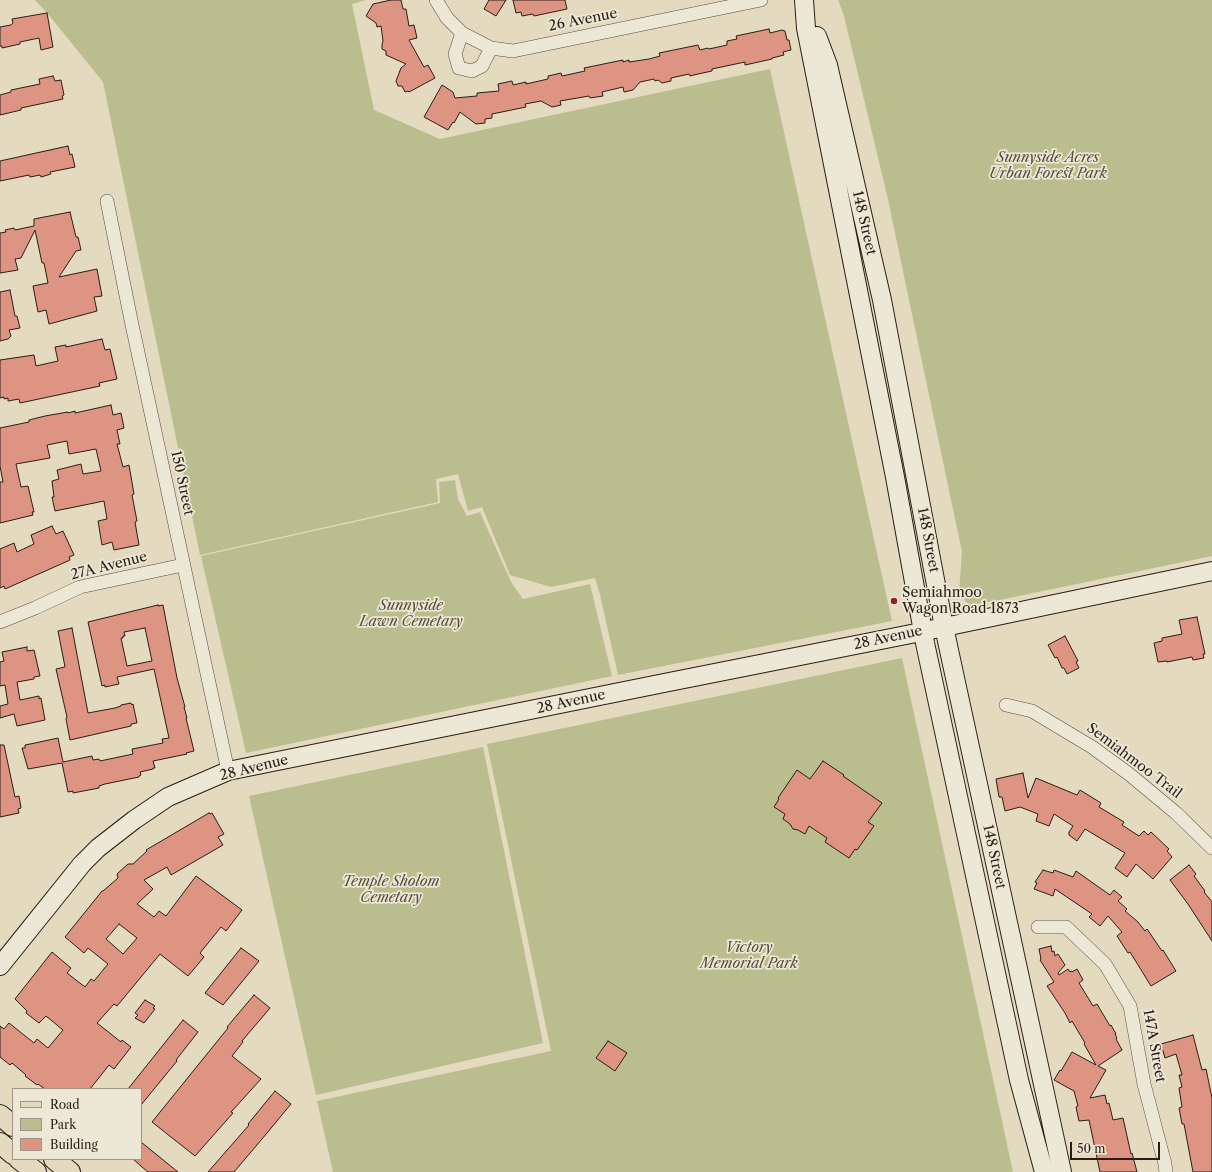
<!DOCTYPE html>
<html>
<head>
<meta charset="utf-8">
<style>
  body { margin:0 }
  #map { position:relative; width:1212px; height:1172px; overflow:hidden; background:#e3dac0; font-family:"Libre Caslon Text",serif }
  canvas { display:block }
  .legend { position:absolute; left:12px; top:1088px; width:130px; height:72px; box-sizing:border-box; background:#ede7d6; border:1px solid #9f9689; margin:0; padding:5px 7px; list-style:none; font-size:12px; color:#2b1d16 }
  .legend li { display:flex; align-items:center; gap:8px; height:20px }
  .legend b { width:20px; border:1px solid #9f9689 }
  .scale { position:absolute; left:1070px; top:1142px; width:90px; height:18px; box-sizing:border-box; border:2px solid #2b1d16; border-top:0; padding-left:5px; font-size:12px; line-height:14px; white-space:nowrap; color:#2b1d16; -webkit-text-stroke:3px #ede7d6; paint-order:stroke }
</style>
</head>
<body>
<div id="map">
<canvas width="1212" height="1172"></canvas>
<ul class="legend">
<li><b style="height:5px;background:#e3dac0"></b>Road</li>
<li><b style="height:11px;background:#babe8e"></b>Park</li>
<li><b style="height:11px;background:#de9483"></b>Building</li>
</ul>
<div class="scale">50 m</div>
</div>
<script>
const g = document.querySelector('canvas').getContext('2d');
g.lineJoin = 'round';
function paint(path, color) { g.fillStyle = color; g.fill(path, 'evenodd'); }
const poly = rows => new Path2D(rows.map(r => 'M' + r).join(''));
function strokePath(path, color, width, dash) { g.strokeStyle = color; g.lineWidth = width; g.lineCap = dash ? 'butt' : 'round'; g.setLineDash(dash || []); g.stroke(path); }
function label(font, color, halo, rows, align = 'center') {
  g.font = font + ' "Libre Caslon Text",serif'; g.lineWidth = 3.5; g.setLineDash([]); g.textBaseline = 'middle'; g.strokeStyle = halo; g.fillStyle = color; for (const [text, x, y, turn = 0] of rows) {
    g.save(); g.translate(x, y); g.rotate((+turn || 0) * Math.PI / 180); g.textAlign = isNaN(turn) ? turn : align; if (halo) g.strokeText(text, 0, 0); g.fillText(text, 0, 0); g.restore();
  }
}
const green = poly([
  [35,0,366,0,352,4,374,110,440,139,770,69,892,621,618,675,600,595,595,578,551,587,510,575,482,507,468,511,458,474,436,479,438,502,200,555,103,82,48,14],
  [838,0,1212,0,1212,556,990,602,969,605,959,593,962,552,887,195,844,16],
  [455,480,458,499,467,516,480,512,511,582,523,599,590,584,612,676,246,753,201,556,440,503,439,482],
  [902,658,1013,1172,333,1172,317,1101,551,1051,487,744],
  [483,747,543,1043,316,1095,249,796]
]);
const building = poly([
  [391,0,401,0,403,9,406,9,409,26,414,25,417,38,409,40,424,67,428,65,435,78,409,92,408,91,405,92,402,86,398,86,396,81,401,68,406,64,386,55,386,51,382,49,382,45,383,41,381,26,377,27,376,23,366,16,373,4,391,0],
  [489,0,506,0,496,16,484,9,489,0],
  [513,0,565,0,567,9,534,16,533,14,522,16,521,12,516,13,513,0],
  [47,13,53,47,41,50,39,38,20,42,20,44,2,48,2,46,0,46,0,27,11,25,13,23,12,19,47,13],
  [769,29,770,33,782,30,785,31,787,40,789,40,791,50,783,52,784,55,772,58,772,59,745,65,745,62,712,69,712,71,698,74,690,76,689,74,671,78,671,81,662,83,658,80,655,81,654,79,640,82,633,90,624,92,623,87,602,92,603,96,590,98,589,96,560,101,561,105,552,107,541,101,525,104,526,107,492,114,492,118,485,119,485,123,476,124,460,112,454,123,453,122,448,130,424,117,442,85,453,92,455,98,477,96,477,93,499,91,498,84,512,81,513,85,526,82,526,84,548,79,548,76,561,73,562,76,585,71,584,68,623,60,623,62,629,60,629,62,649,59,660,56,659,53,698,45,700,50,708,48,709,49,727,45,727,41,737,39,736,36,769,29],
  [53,76,55,81,61,80,64,95,62,96,63,99,21,108,21,110,0,115,0,95,11,92,11,90,40,84,39,79,53,76],
  [68,146,70,155,72,154,75,167,50,172,51,174,41,177,40,175,30,177,29,175,0,181,0,161,68,146],
  [70,212,76,237,78,237,81,250,76,251,59,277,97,269,102,296,94,297,97,311,49,324,46,310,38,312,33,286,48,283,44,263,42,263,35,230,21,258,15,259,18,270,0,273,0,233,6,232,5,230,14,228,15,230,34,226,34,219,70,212],
  [10,290,15,316,17,316,20,328,9,330,11,336,8,339,0,341,0,292,10,290],
  [102,339,105,350,110,349,117,379,99,383,100,386,20,403,19,399,8,401,8,398,4,399,4,397,0,398,0,360,34,355,36,366,58,361,55,347,66,345,66,347,102,339],
  [111,405,113,415,121,413,124,428,117,430,120,444,117,444,123,467,129,465,134,494,132,495,137,521,135,522,139,545,114,550,112,542,102,545,98,521,107,519,104,501,55,511,52,497,54,497,52,481,59,479,57,470,81,464,83,474,101,471,96,449,69,454,67,441,47,445,50,458,16,464,21,487,28,486,34,512,32,512,33,515,0,523,0,482,3,482,0,466,0,428,29,422,29,420,45,416,68,412,68,413,75,411,75,413,111,405],
  [52,526,56,534,63,531,74,555,69,557,70,560,5,589,4,586,0,588,0,549,14,543,17,552,34,544,31,535,52,526],
  [158,605,158,606,163,605,177,678,185,707,184,707,187,718,186,718,194,751,186,753,187,754,153,761,155,768,153,768,153,769,140,772,141,775,139,776,139,777,105,784,99,786,99,788,73,793,73,791,68,792,62,763,28,769,22,748,25,748,25,745,35,743,58,738,63,762,92,756,93,760,99,759,100,761,133,754,132,749,163,743,162,739,169,738,154,669,117,677,119,684,105,687,105,685,102,686,88,622,158,605],
  [145,628,152,661,127,666,121,638,123,638,123,636,125,636,124,632,145,628],
  [1197,617,1205,654,1203,654,1204,658,1193,660,1192,657,1167,662,1167,661,1158,662,1154,643,1162,641,1162,638,1182,634,1179,620,1197,617],
  [72,628,88,713,115,708,121,706,121,705,131,703,132,705,133,704,137,723,131,724,131,726,70,740,66,719,67,717,56,669,65,667,58,631,72,628],
  [1065,636,1078,661,1076,662,1079,668,1067,674,1064,668,1062,668,1057,657,1055,658,1048,645,1065,636],
  [27,647,27,651,34,650,40,676,34,677,34,679,17,682,20,700,39,696,39,699,41,698,45,720,17,726,14,714,0,718,0,706,8,704,5,685,0,686,0,662,4,661,2,652,27,647],
  [0,745,4,745,15,797,19,796,21,808,18,809,19,813,0,817,0,745],
  [823,761,844,775,843,776,882,803,868,822,874,826,857,850,855,849,849,858,825,842,827,838,809,826,805,834,798,830,793,829,790,824,783,819,785,814,774,807,779,799,778,798,797,770,810,779,823,761],
  [1023,773,1028,798,1036,778,1077,795,1080,790,1101,803,1099,807,1124,822,1122,825,1139,836,1144,831,1148,835,1151,832,1169,849,1167,851,1172,857,1153,879,1136,864,1127,877,1115,868,1125,853,1085,829,1077,841,1069,835,1069,832,1073,826,1054,814,1049,826,1036,821,1038,814,1020,807,1005,811,1002,797,999,797,996,779,1023,773],
  [209,813,210,814,212,813,224,834,218,837,223,845,171,875,167,867,144,880,153,889,137,904,154,917,159,911,166,916,196,876,242,910,226,931,221,927,200,953,204,957,188,976,160,954,117,1006,114,1004,97,1023,121,1042,122,1040,131,1047,114,1069,109,1065,90,1089,45,1089,38,1084,37,1085,25,1076,26,1075,12,1063,10,1065,0,1057,0,1026,4,1029,9,1023,34,1043,37,1039,48,1048,63,1030,46,1016,39,1023,26,1013,27,1011,15,999,52,952,71,968,67,973,85,987,91,979,94,981,108,964,88,948,84,953,65,937,102,891,103,891,118,878,117,874,128,864,133,864,147,851,146,850,209,813],
  [119,924,137,938,123,954,106,939,119,924],
  [1189,865,1196,874,1194,876,1205,891,1204,892,1212,902,1212,941,1188,904,1170,880,1189,865],
  [1043,870,1053,873,1054,870,1073,877,1076,871,1110,895,1114,890,1122,897,1118,901,1127,909,1125,911,1138,922,1145,931,1147,929,1162,951,1163,950,1176,971,1151,986,1130,952,1128,953,1117,936,1122,932,1108,916,1100,926,1089,917,1092,914,1055,889,1053,896,1034,889,1037,883,1035,882,1043,870],
  [1051,946,1052,952,1054,951,1055,956,1058,954,1065,965,1058,973,1059,975,1068,969,1070,972,1072,971,1072,972,1077,969,1083,980,1079,983,1093,1006,1097,1004,1110,1026,1111,1025,1116,1034,1115,1034,1117,1038,1116,1039,1122,1050,1098,1066,1106,1070,1090,1098,1105,1095,1107,1104,1109,1103,1113,1120,1123,1118,1131,1154,1132,1153,1137,1172,1100,1172,1089,1120,1079,1121,1076,1107,1078,1106,1074,1091,1054,1080,1060,1070,1061,1071,1072,1052,1096,1065,1084,1044,1085,1043,1072,1021,1070,1023,1065,1013,1047,986,1054,982,1040,960,1041,959,1039,949,1051,946],
  [241,948,259,961,223,1005,205,993,241,948],
  [254,995,270,1008,242,1041,243,1042,232,1056,261,1079,231,1112,233,1113,195,1156,152,1122,228,1028,227,1027,254,995],
  [145,1000,155,1006,153,1008,155,1009,144,1023,135,1018,138,1015,135,1013,145,1000],
  [183,1020,198,1032,176,1060,177,1061,141,1105,141,1089,128,1089,183,1020],
  [1193,1035,1202,1070,1206,1069,1212,1098,1212,1172,1193,1172,1184,1124,1182,1124,1179,1108,1182,1107,1179,1088,1182,1087,1179,1075,1182,1075,1176,1054,1165,1058,1161,1044,1193,1035],
  [608,1041,627,1053,615,1071,596,1058,608,1041],
  [275,1091,291,1104,262,1139,234,1172,208,1172,249,1125,248,1124,275,1091],
  [141,1142,178,1172,148,1172,142,1167,133,1159,141,1159,141,1142]
]);
const street = poly([
  [436,0,447,18,462,33,491,48,513,51,761,0],
  [462,33,455,54,459,68,472,71,482,66,491,48],
  [107,201,131,320,228,771],
  [0,622,35,608,80,587,183,565],
  [1006,705,1032,711,1092,747,1129,774,1176,813,1212,848],
  [1038,927,1066,927,1105,964,1130,1006,1144,1084,1165,1164,1166,1172]
]);
const secondary = poly([
  [804,0,806,28,895,477,925,643,1019,1080,1044,1172],
  [817,36,828,65,882,300,944,627,1062,1172],
  [0,966,82,864,98,848,134,820,168,797,228,771,664,683,911,634,1212,571]
]);
const primary = poly([
  [0,1115,13,1126],
  [0,1143,13,1154],
  [19,1159,36,1172],
  [54,1159,70,1172]
]);
const markers = [
  [894,601,4,"#8f2418"]
];
const streetNames = [
  ["26 Avenue",583,20,-11],
  ["148 Street",864,223,77],
  ["150 Street",182,483,78],
  ["148 Street",928,540,79],
  ["27A Avenue",109,566,-14],
  ["28 Avenue",888,638,-12],
  ["28 Avenue",571,702,-12],
  ["Semiahmoo Trail",1134,761,37],
  ["28 Avenue",254,768,-14],
  ["148 Street",994,857,78],
  ["147A Street",1154,1046,80]
];
const parkNames = [
  ["Sunnyside Acres",1048,158],
  ["Urban Forest Park",1048,174],
  ["Sunnyside",411,606],
  ["Lawn Cemetary",411,622],
  ["Temple Sholom",391,882],
  ["Cemetary",391,898],
  ["Victory",749,948],
  ["Memorial Park",749,964]
];
const poiNames = [
  ["Semiahmoo",902,593],
  ["Wagon Road 1873",902,609]
];
paint(green, '#babe8e');
paint(building, '#de9483');
strokePath(building, '#2b1d16', 1);
strokePath(street, '#594c40', 14);
strokePath(secondary, '#2b1d16', 20);
strokePath(primary, '#2b1d16', 22);
strokePath(street, '#ede7d6', 13);
strokePath(secondary, '#ede7d6', 18);
strokePath(primary, '#e3dac0', 20);
for (const [x, y, r, color] of markers) { const dot = new Path2D(); dot.arc(x, y, r, 0, 2 * Math.PI); g.fillStyle = color; g.fill(dot); strokePath(dot, '#ede7d6', 1.5); }
label('14px', '#2b1d16', '#ede7d6', streetNames);
label('italic 14px', '#564d3a', '#ede7d6', parkNames);
label('14px', '#2b1d16', '#ede7d6', poiNames, 'left');
</script>
</body>
</html>
